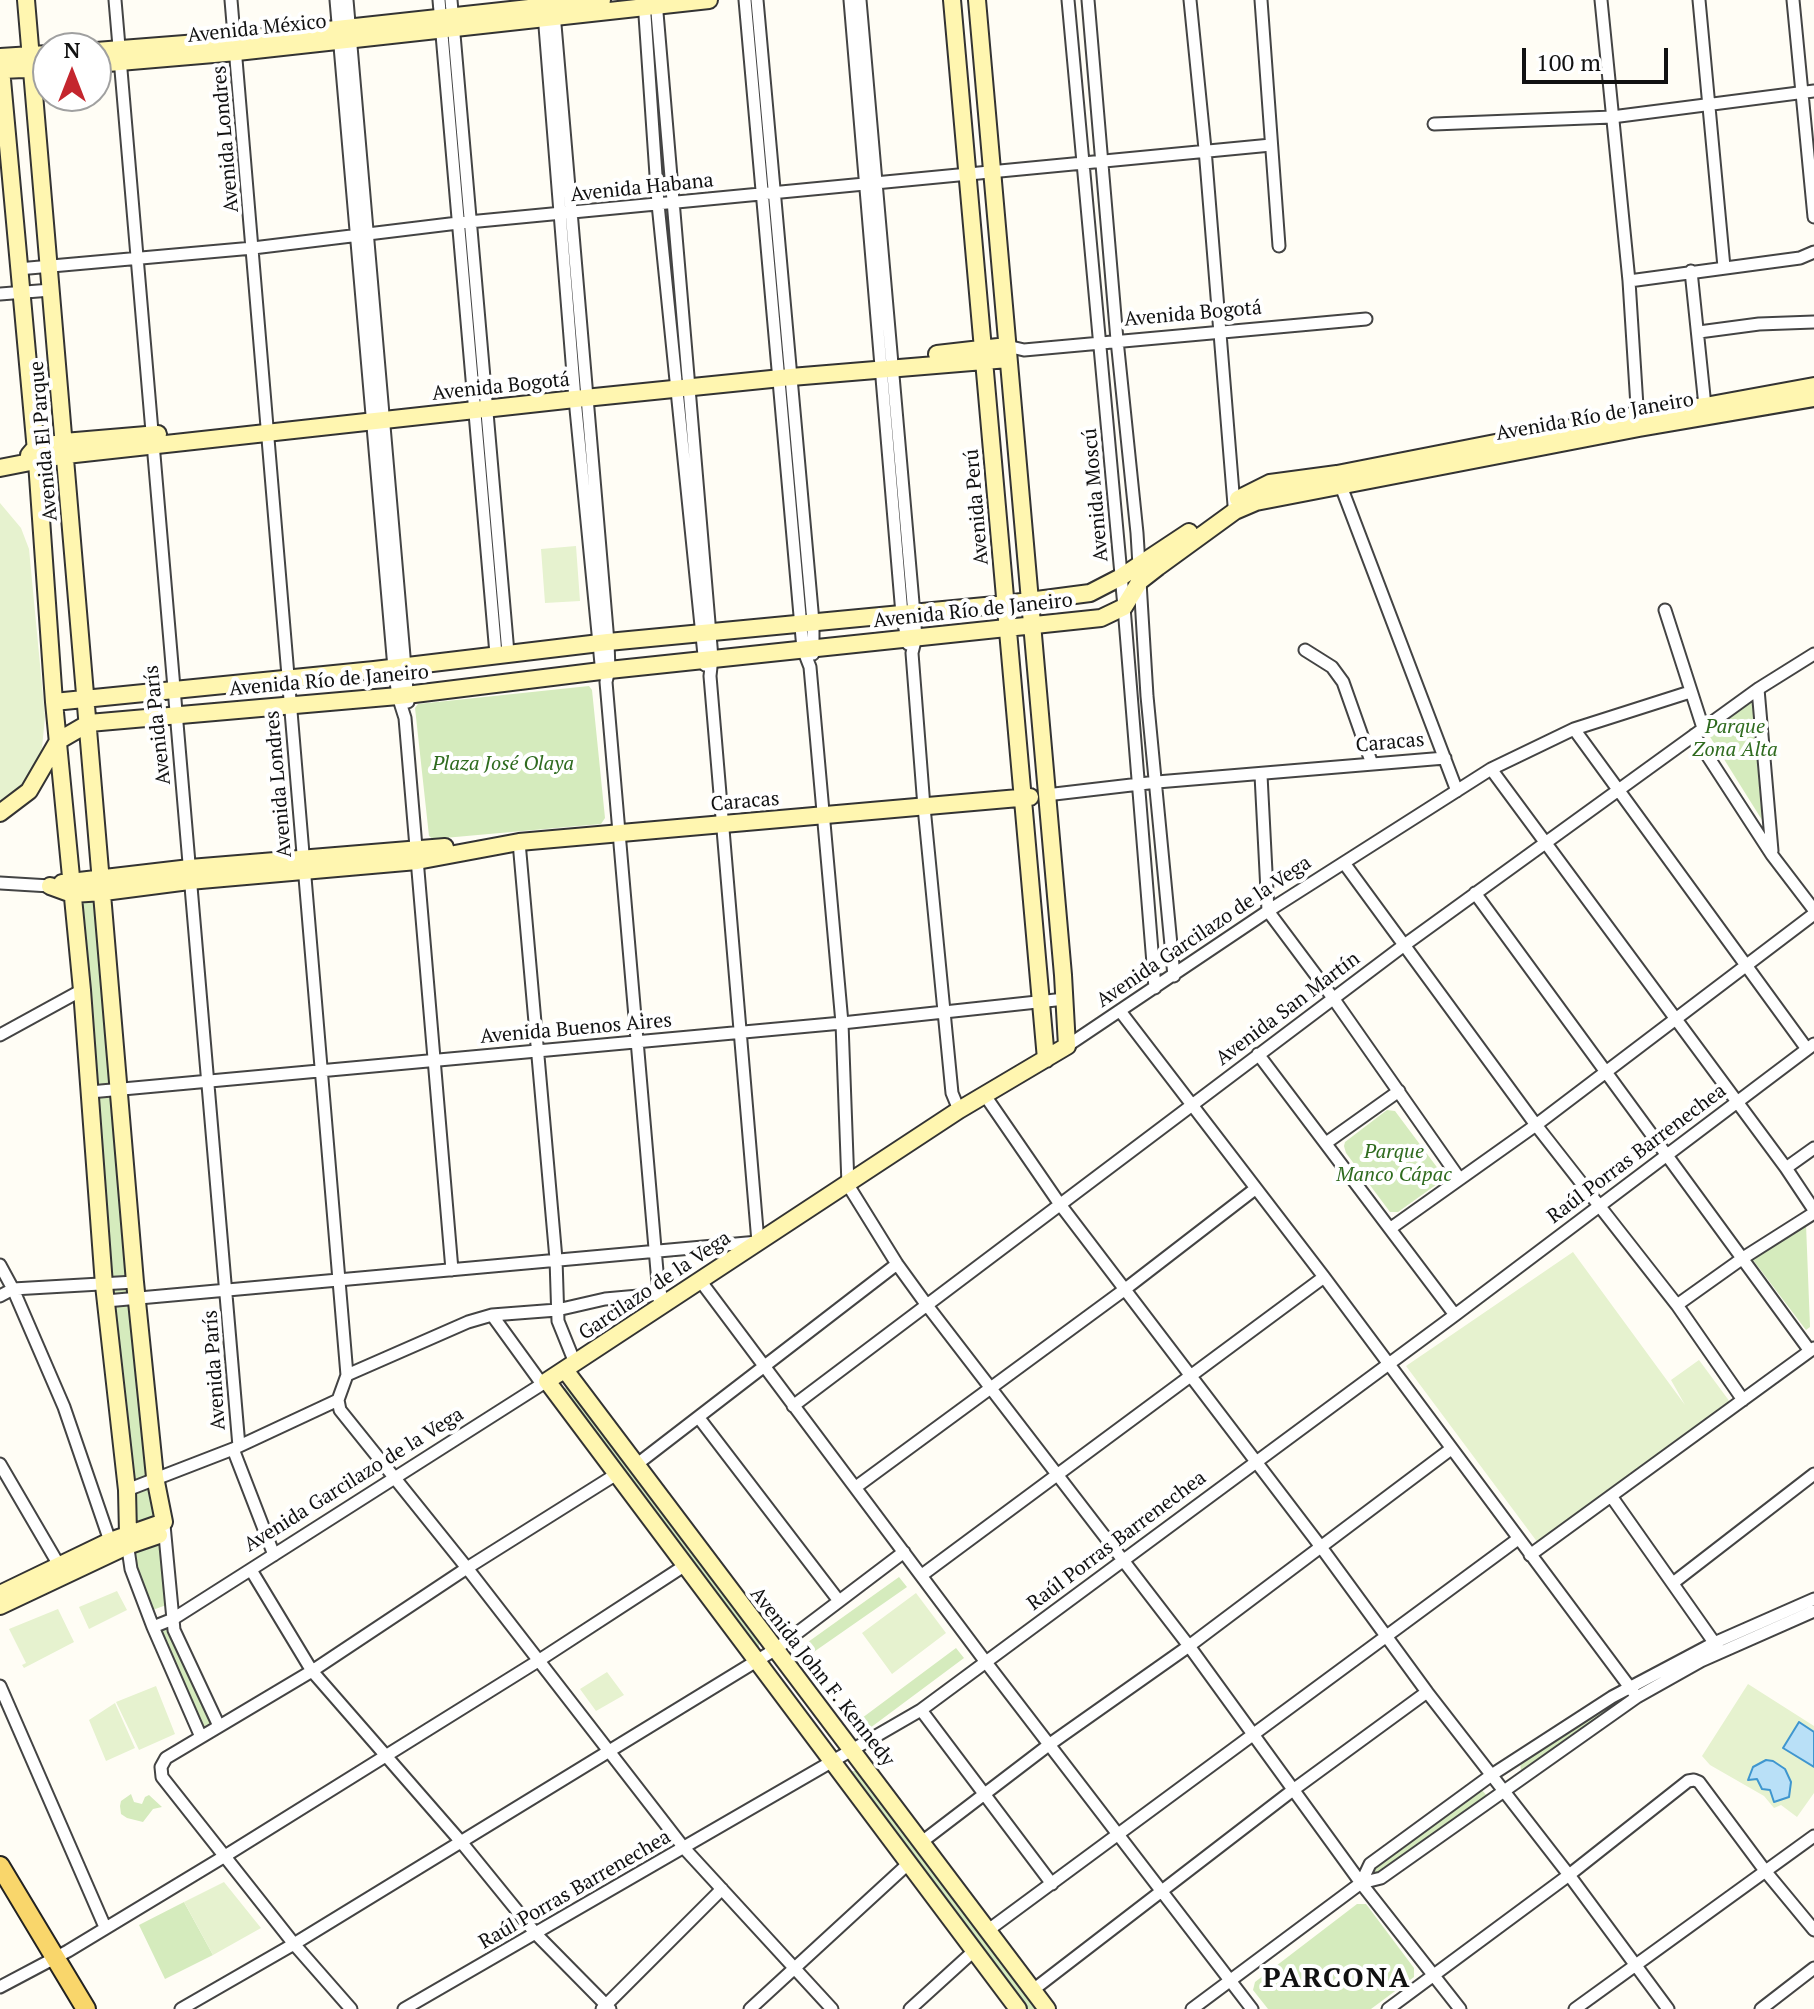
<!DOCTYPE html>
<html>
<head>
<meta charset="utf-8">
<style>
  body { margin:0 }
  #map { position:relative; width:1814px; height:2009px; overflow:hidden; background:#fffdf5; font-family:"PT Serif",serif }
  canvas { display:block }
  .north { position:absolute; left:32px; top:32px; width:80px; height:80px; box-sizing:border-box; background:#fff; border:2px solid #a0a0a0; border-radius:50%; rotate:0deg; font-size:22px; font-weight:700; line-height:32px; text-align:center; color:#111 }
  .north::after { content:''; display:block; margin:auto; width:28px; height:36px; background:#c4262e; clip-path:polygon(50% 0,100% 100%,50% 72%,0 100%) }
  .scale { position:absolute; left:1522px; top:48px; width:146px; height:36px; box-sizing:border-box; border:4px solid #111; border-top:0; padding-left:10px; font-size:24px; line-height:28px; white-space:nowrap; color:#111; -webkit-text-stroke:6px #fff; paint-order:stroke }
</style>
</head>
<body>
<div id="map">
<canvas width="1814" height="2009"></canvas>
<div class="north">N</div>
<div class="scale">100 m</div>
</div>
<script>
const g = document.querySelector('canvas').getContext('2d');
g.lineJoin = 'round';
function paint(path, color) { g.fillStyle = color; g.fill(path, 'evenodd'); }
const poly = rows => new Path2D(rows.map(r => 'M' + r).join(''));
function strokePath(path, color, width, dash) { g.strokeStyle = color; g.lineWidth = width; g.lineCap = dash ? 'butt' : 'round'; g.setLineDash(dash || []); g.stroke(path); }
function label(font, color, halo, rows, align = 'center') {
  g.font = font + ' "PT Serif",serif'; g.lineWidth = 8; g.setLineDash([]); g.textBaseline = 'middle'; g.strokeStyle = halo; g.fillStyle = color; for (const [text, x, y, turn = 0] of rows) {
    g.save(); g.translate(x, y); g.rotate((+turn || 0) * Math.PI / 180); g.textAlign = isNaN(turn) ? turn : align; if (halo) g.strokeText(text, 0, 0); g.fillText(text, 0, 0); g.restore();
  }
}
const green = poly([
  [589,686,592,690,605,818,601,824,433,839,429,836,415,708,418,704],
  [1752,700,1762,820,1707,732],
  [77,902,99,902,164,1522,128,1534],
  [1387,1110,1395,1111,1442,1174,1440,1182,1398,1212,1390,1212,1346,1153,1344,1146,1345,1142],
  [1806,1224,1810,1327,1806,1330,1753,1260],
  [567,1387,759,1641,759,1647,751,1646,558,1392],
  [159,1539,169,1604,150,1611,130,1556],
  [899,1577,907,1587,808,1656,801,1647],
  [168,1629,213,1722,202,1729,159,1632],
  [956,1648,964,1658,866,1731,858,1721],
  [1610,1702,1616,1702,1612,1708,1525,1772,1521,1771,1520,1762],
  [847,1771,858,1771,1036,2009,1023,2009],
  [1481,1789,1488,1797,1378,1876,1374,1875,1373,1869,1477,1790],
  [131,1794,134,1802,142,1804,145,1797,149,1795,162,1807,153,1809,143,1822,127,1818,121,1814,120,1806,121,1801],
  [184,1902,213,1955,165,1979,139,1925],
  [1357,1904,1366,1904,1414,1968,1414,1977,1371,2009,1268,2009,1253,1990,1255,1982]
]);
const pitch = poly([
  [0,503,21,528,29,549,45,717,42,748,37,765,22,787,0,805],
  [576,546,580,601,545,603,541,549],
  [1573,1252,1685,1405,1671,1380,1699,1360,1730,1402,1538,1543,1406,1366],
  [117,1591,127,1610,89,1629,79,1607],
  [916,1593,946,1633,892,1674,862,1633],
  [58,1609,74,1642,24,1668,22,1665,26,1663,9,1629],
  [607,1672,624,1695,596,1711,580,1689],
  [1748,1684,1814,1726,1814,1793,1797,1817,1781,1805,1774,1808,1764,1796,1710,1765,1702,1756],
  [156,1686,175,1734,139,1750,116,1702],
  [115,1703,135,1748,106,1761,89,1720],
  [224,1882,261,1928,213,1955,184,1902]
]);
const water = poly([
  [1799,1722,1814,1732,1814,1767,1783,1748,1799,1722],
  [1766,1760,1773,1761,1785,1769,1791,1782,1789,1797,1774,1802,1770,1790,1762,1789,1757,1779,1748,1780,1753,1767,1766,1760]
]);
const street = poly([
  [115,0,239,1446],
  [231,0,347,1375],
  [336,0,394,668,398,696,405,718,452,1270],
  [347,0,408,702],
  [439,0,496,654],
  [451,0,508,653],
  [745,0,803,649,810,667,842,1023,848,1185,897,1264,926,1304,1189,1646,1361,1883,1460,2009],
  [757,0,813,622,813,654],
  [850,0,902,614,908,644],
  [860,0,916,637,912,653,924,807,952,1093,959,1110],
  [1068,0,1124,607,1155,988],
  [1088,0,1117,340,1137,533,1147,696,1174,976],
  [1190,0,1205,149,1234,505],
  [1261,0,1279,246],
  [1601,0,1629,281,1638,422],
  [1699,0,1724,267],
  [1793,0,1814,217],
  [644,1,658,204,705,665],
  [554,13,608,642,609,670,606,682,660,1306],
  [544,14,575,399,602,674],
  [1434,124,1612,117,1814,91],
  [18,269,253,248,458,223,1271,145],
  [1691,271,1705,406],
  [1629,281,1800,258,1814,252],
  [0,294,51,290],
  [1699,332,1759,324,1814,322],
  [1007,346,1024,350,1366,319],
  [1339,481,1457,791],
  [1665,610,1703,728],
  [1305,650,1332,667,1343,682,1372,764],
  [1758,689,1772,851],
  [1574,729,1807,1049],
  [1694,735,1772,855,1814,910],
  [1491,769,1786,1168,1814,1210],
  [1261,775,1268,911,1333,998,1459,1178],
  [1046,795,1157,782,1445,758],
  [519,842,556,1259,558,1321,575,1363],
  [1344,863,1536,1125,1677,1305,1743,1400],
  [0,883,50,886],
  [1475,893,1810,1351],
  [1120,1011,1324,1277,1637,1697],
  [0,1035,82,990],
  [1067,1046,1268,911,1491,769,1574,729,1690,692],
  [1258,1054,1455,1315],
  [90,1092,842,1023,1065,999],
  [984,1094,1059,1203,1321,1547,1427,1692,1569,1875,1668,2009],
  [1326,1143,1399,1091],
  [1786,1168,1814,1148],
  [1391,1228,1536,1125,1814,914],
  [0,1265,13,1289,64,1407,110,1541],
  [699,1279,985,1661,1252,2009],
  [0,1296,13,1289,135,1282],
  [106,1301,758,1242,710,676,712,658,656,1],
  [1677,1305,1743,1258,1814,1213],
  [492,1315,542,1384],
  [338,1400,340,1410,467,1568,684,1848,832,2009],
  [793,1406,1403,946,1758,689,1814,654],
  [699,1418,839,1601],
  [233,1449,274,1555],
  [0,1464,63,1572],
  [636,1465,897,1264],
  [856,1487,1124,1290,1255,1189],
  [127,1490,233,1449,338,1400,347,1375,468,1322,492,1315,557,1310,605,1299,661,1294],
  [1611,1496,1718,1648],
  [164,1525,174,1630,219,1726],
  [127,1542,131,1569,153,1627,201,1737],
  [1530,1555,1814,1348],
  [251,1570,312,1671,462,1843,536,1934,610,2009],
  [922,1575,1324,1277],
  [1673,1583,1814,1474],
  [153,1627,173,1619,547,1381],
  [0,1686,105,1927],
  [921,1710,1052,1884],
  [923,1841,1050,1744,1189,1646,1451,1449],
  [1361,1883,1370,1864,1493,1774,1612,1697,1714,1643,1814,1599],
  [987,1931,1518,1539],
  [0,1987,68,1951,225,1856,538,1661,684,1566],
  [1033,1990,1293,1790,1427,1692],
  [181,2009,294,1944,776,1649,904,1552],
  [351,2009,294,1944,162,1777,161,1767,166,1758,312,1671,467,1568,615,1475],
  [404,2009,921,1710,1455,1315,1814,1044],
  [602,2009,722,1889],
  [750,2009,909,1863],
  [910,2009,975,1950],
  [1192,2009,1361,1883,1381,1878,1637,1697,1701,1661,1814,1611],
  [1388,2009,1569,1875,1688,1781,1694,1780,1699,1782,1766,1872,1814,1930],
  [1575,2009,1814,1836],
  [1761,2009,1814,1968]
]);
const secondary = poly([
  [952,0,1046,1059],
  [977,0,1063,975,1067,1046,959,1110,547,1381,1018,2009],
  [96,51,236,40,602,0],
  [0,57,48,54],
  [0,58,37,462,54,702,82,990,104,1285,127,1490,128,1534],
  [96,64,237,52,709,0],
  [1,70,48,68],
  [937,354,1007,346],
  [29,455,35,448,64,442,158,434],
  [0,468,66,455,575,399,791,377,1008,359],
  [1238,499,1270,483,1337,474,1638,415,1705,406,1814,386],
  [54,702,374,670,608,642,1006,604,1090,593,1121,577,1189,532],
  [0,813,29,791,58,741,89,723,398,696,609,670,1101,618,1124,607,1140,581,1158,567,1235,511,1256,502,1639,428,1814,398],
  [62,883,190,868,445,847],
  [50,886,72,894,104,892,189,881,417,861,519,842,1030,797],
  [565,1370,1047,2009],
  [0,1594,110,1541,164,1522,155,1477,135,1282,26,0],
  [0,1606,127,1546,159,1535]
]);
const primary = poly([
  [0,1866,86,2009]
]);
const streetNames = [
  ["Avenida México",257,29,-6],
  ["Avenida Londres",226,139,-95],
  ["Avenida Habana",642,188,-6],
  ["Avenida Bogotá",1193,314,-5],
  ["Avenida Bogotá",501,387,-6],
  ["Avenida Río de Janeiro",1595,417,-10],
  ["Avenida El Parque",44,441,-95],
  ["Avenida Moscú",1096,495,-95],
  ["Avenida Perú",977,507,-95],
  ["Avenida Río de Janeiro",973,611,-6],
  ["Avenida Río de Janeiro",329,681,-5],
  ["Avenida París",158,725,-96],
  ["Caracas",1390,743,-5],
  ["Avenida Londres",279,784,-95],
  ["Caracas",745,802,-5],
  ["Avenida Garcilazo de la Vega",1204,932,-34],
  ["Avenida San Martín",1288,1009,-37],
  ["Avenida Buenos Aires",576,1029,-5],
  ["Raúl Porras Barrenechea",1637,1154,-37],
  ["Garcilazo de la Vega",655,1286,-34],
  ["Avenida París",215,1370,-94],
  ["Avenida Garcilazo de la Vega",354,1480,-32],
  ["Raúl Porras Barrenechea",1117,1541,-37],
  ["Avenida John F. Kennedy",822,1677,52],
  ["Raúl Porras Barrenechea",575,1890,-30]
];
const parkNames = [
  ["Parque",1735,727],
  ["Zona Alta",1735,750],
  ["Plaza José Olaya",503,764],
  ["Parque",1394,1152],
  ["Manco Cápac",1394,1175]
];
const districtNames = [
  ["PARCONA",1337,1979]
];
paint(green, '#d5ebbd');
paint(pitch, '#e6f2cf');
paint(water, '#b9e0f7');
strokePath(water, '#3f96cf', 2);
strokePath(street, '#444', 15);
strokePath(secondary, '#333', 20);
strokePath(primary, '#222', 22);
strokePath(street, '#fff', 11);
strokePath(secondary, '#fff6b0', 16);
strokePath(primary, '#f9d66b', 18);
label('20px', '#111', '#fff', streetNames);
label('italic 20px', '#2f6b1f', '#fff', parkNames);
g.letterSpacing = '2px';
label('bold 28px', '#111', '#fff', districtNames);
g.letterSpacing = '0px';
</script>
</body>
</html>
